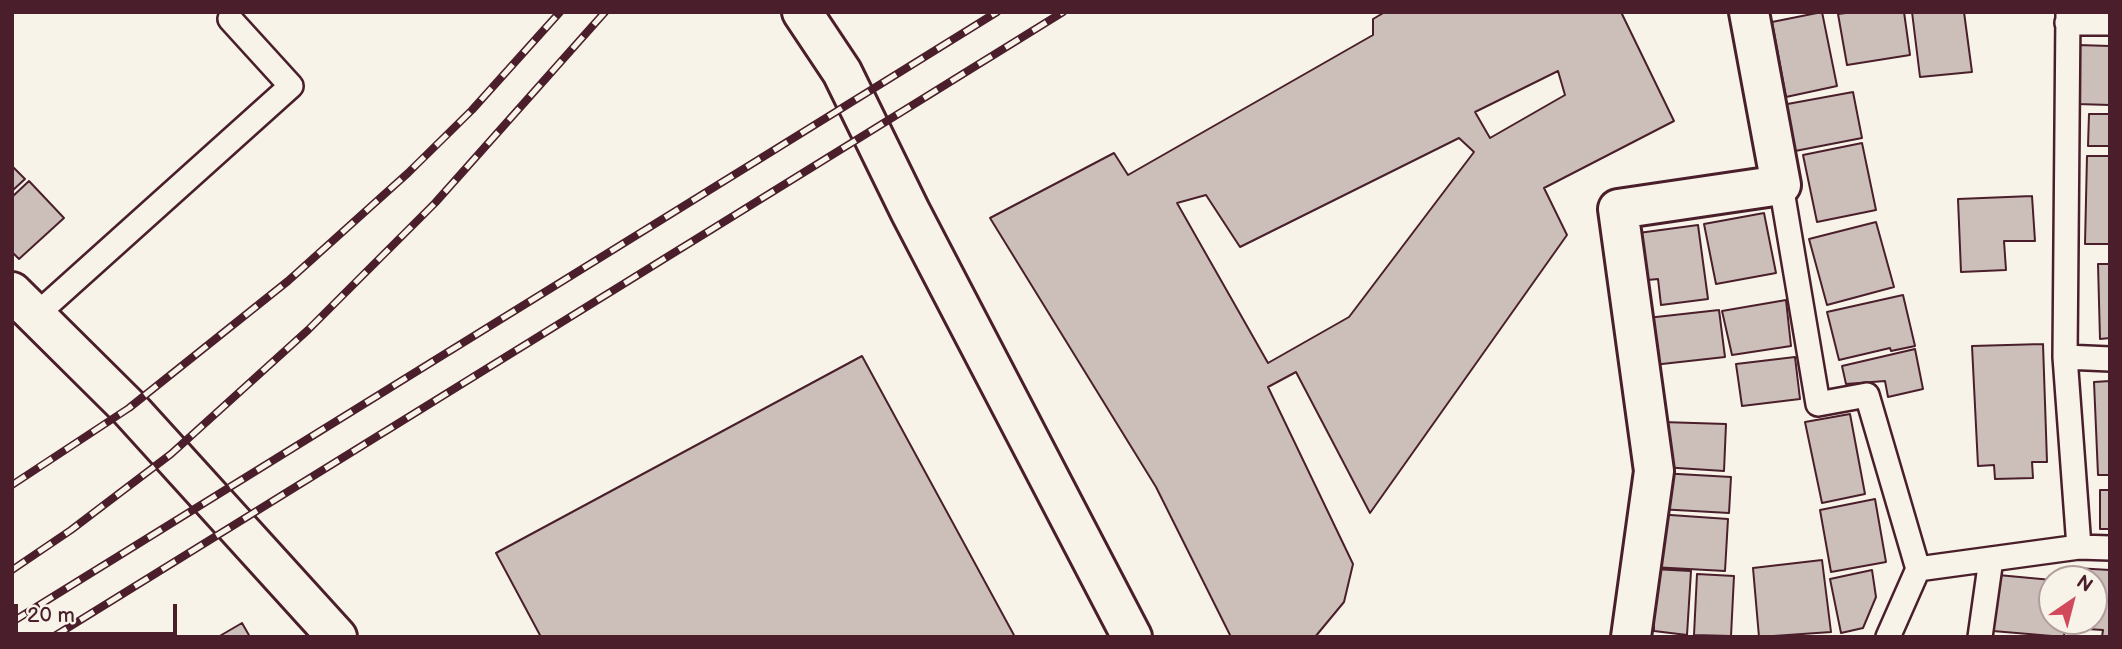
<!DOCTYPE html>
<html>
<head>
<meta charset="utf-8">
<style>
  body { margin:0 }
  #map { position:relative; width:2122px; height:649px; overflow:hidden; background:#f7f3e8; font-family:"Balsamiq Sans",sans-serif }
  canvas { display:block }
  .frame { position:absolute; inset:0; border:14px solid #4a1f2b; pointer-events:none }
  .north { position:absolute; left:2038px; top:565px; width:70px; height:70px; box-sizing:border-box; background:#f7f3e8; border:2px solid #b29e9c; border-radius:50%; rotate:35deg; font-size:19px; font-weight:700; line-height:28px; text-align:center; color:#4a1f2b }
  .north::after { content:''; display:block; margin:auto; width:24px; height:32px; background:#d1495b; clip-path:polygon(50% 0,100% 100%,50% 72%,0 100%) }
  .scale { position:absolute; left:14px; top:604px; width:163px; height:32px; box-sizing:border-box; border:4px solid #4a1f2b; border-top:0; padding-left:9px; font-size:21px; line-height:24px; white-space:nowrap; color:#4a1f2b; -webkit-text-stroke:5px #f7f3e8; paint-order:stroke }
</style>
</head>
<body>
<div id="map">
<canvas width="2122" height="649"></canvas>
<div class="frame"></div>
<div class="north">N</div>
<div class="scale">20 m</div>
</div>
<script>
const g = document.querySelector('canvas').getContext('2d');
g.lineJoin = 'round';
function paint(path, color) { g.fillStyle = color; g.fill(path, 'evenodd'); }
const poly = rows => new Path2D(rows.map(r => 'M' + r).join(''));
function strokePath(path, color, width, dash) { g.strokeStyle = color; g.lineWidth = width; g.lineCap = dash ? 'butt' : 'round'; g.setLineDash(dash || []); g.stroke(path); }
const building = poly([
  [1385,12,1621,12,1674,121,1544,188,1567,235,1370,513,1296,372,1268,387,1353,564,1344,602,1315,637,1231,637,1156,487,990,218,1114,153,1128,175,1373,35,1373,19,1385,12],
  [1558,71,1565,95,1490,138,1475,112,1558,71],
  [1459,138,1474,152,1349,317,1268,363,1177,203,1206,195,1240,247,1459,138],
  [1822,12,1837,86,1786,97,1772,22,1822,12],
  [1853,12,1904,12,1910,55,1847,65,1838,14,1853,12],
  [1912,12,1964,12,1972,72,1920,77,1912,12],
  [2078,45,2110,46,2110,105,2077,104,2078,45],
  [1853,92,1862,138,1790,152,1782,105,1853,92],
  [2089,114,2110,114,2110,146,2088,146,2089,114],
  [1862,143,1876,210,1817,222,1803,155,1862,143],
  [2087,156,2110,156,2110,244,2085,244,2087,156],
  [12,166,25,179,12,191,12,166],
  [29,181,64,218,19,259,12,252,12,197,29,181],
  [2032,196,2035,241,2004,241,2006,270,1961,272,1958,199,2032,196],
  [1764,213,1776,273,1716,284,1704,224,1764,213],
  [1876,222,1894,287,1827,305,1809,239,1876,222],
  [1698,225,1708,299,1661,305,1658,279,1637,281,1631,234,1698,225],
  [2098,264,2110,264,2110,338,2100,339,2098,264],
  [1903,295,1915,346,1891,351,1890,348,1839,360,1827,312,1903,295],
  [1786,300,1791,346,1732,355,1722,311,1786,300],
  [1719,310,1725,357,1653,365,1647,318,1719,310],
  [2043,344,2047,462,2032,462,2033,478,1995,479,1994,465,1978,466,1972,346,2043,344],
  [1915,349,1923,389,1888,397,1885,381,1846,384,1842,366,1915,349],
  [862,356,1015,637,541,637,496,553,862,356],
  [1795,357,1800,399,1742,406,1736,364,1795,357],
  [2110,381,2110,475,2098,475,2094,382,2110,381],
  [1850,414,1865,494,1822,503,1805,422,1850,414],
  [1662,422,1726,424,1724,471,1662,467,1662,422],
  [1660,473,1731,477,1729,513,1658,509,1660,473],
  [2100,490,2110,490,2110,529,2100,529,2100,490],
  [1875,499,1886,562,1831,572,1820,510,1875,499],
  [1656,514,1728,519,1725,571,1652,567,1656,514],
  [1822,560,1831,632,1759,637,1753,568,1822,560],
  [2075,568,2110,570,2110,637,2102,637,2103,630,2071,628,2071,621,2094,621,2094,579,2074,579,2075,568],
  [1653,569,1691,571,1687,635,1654,631,1653,569],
  [1872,570,1876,597,1863,628,1841,633,1830,579,1872,570],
  [1697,574,1734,576,1731,636,1694,635,1697,574],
  [1998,575,2052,580,2052,621,2065,621,2064,637,1993,631,1998,575],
  [242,623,250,637,218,637,242,623]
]);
const service = poly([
  [2068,12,2065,357,2079,547],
  [2067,23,2110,23],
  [1781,185,1818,404,1867,395,1918,569,1888,637],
  [35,316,291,86,230,19],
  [2065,357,2110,359],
  [1918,569,2079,547,2110,548],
  [1980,637,1991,559]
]);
const minor = poly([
  [802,12,842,72,910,211,1132,637],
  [12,292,129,408,337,637],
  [1631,637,1654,471,1618,209,1781,185,1749,12]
]);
const rail = poly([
  [12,485,129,408,288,281,408,173,472,110,560,12],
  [12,570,71,530,171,454,308,330,435,203,605,12],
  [12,622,997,12],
  [53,637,1063,12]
]);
paint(building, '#ccbfb9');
strokePath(building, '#4a1f2b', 2);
strokePath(service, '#4a1f2b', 28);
strokePath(minor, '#4a1f2b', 44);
strokePath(service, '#f7f3e8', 23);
strokePath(minor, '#f7f3e8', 38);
strokePath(rail, '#4a1f2b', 8);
strokePath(rail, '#f7f3e8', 5, [16]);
</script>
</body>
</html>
